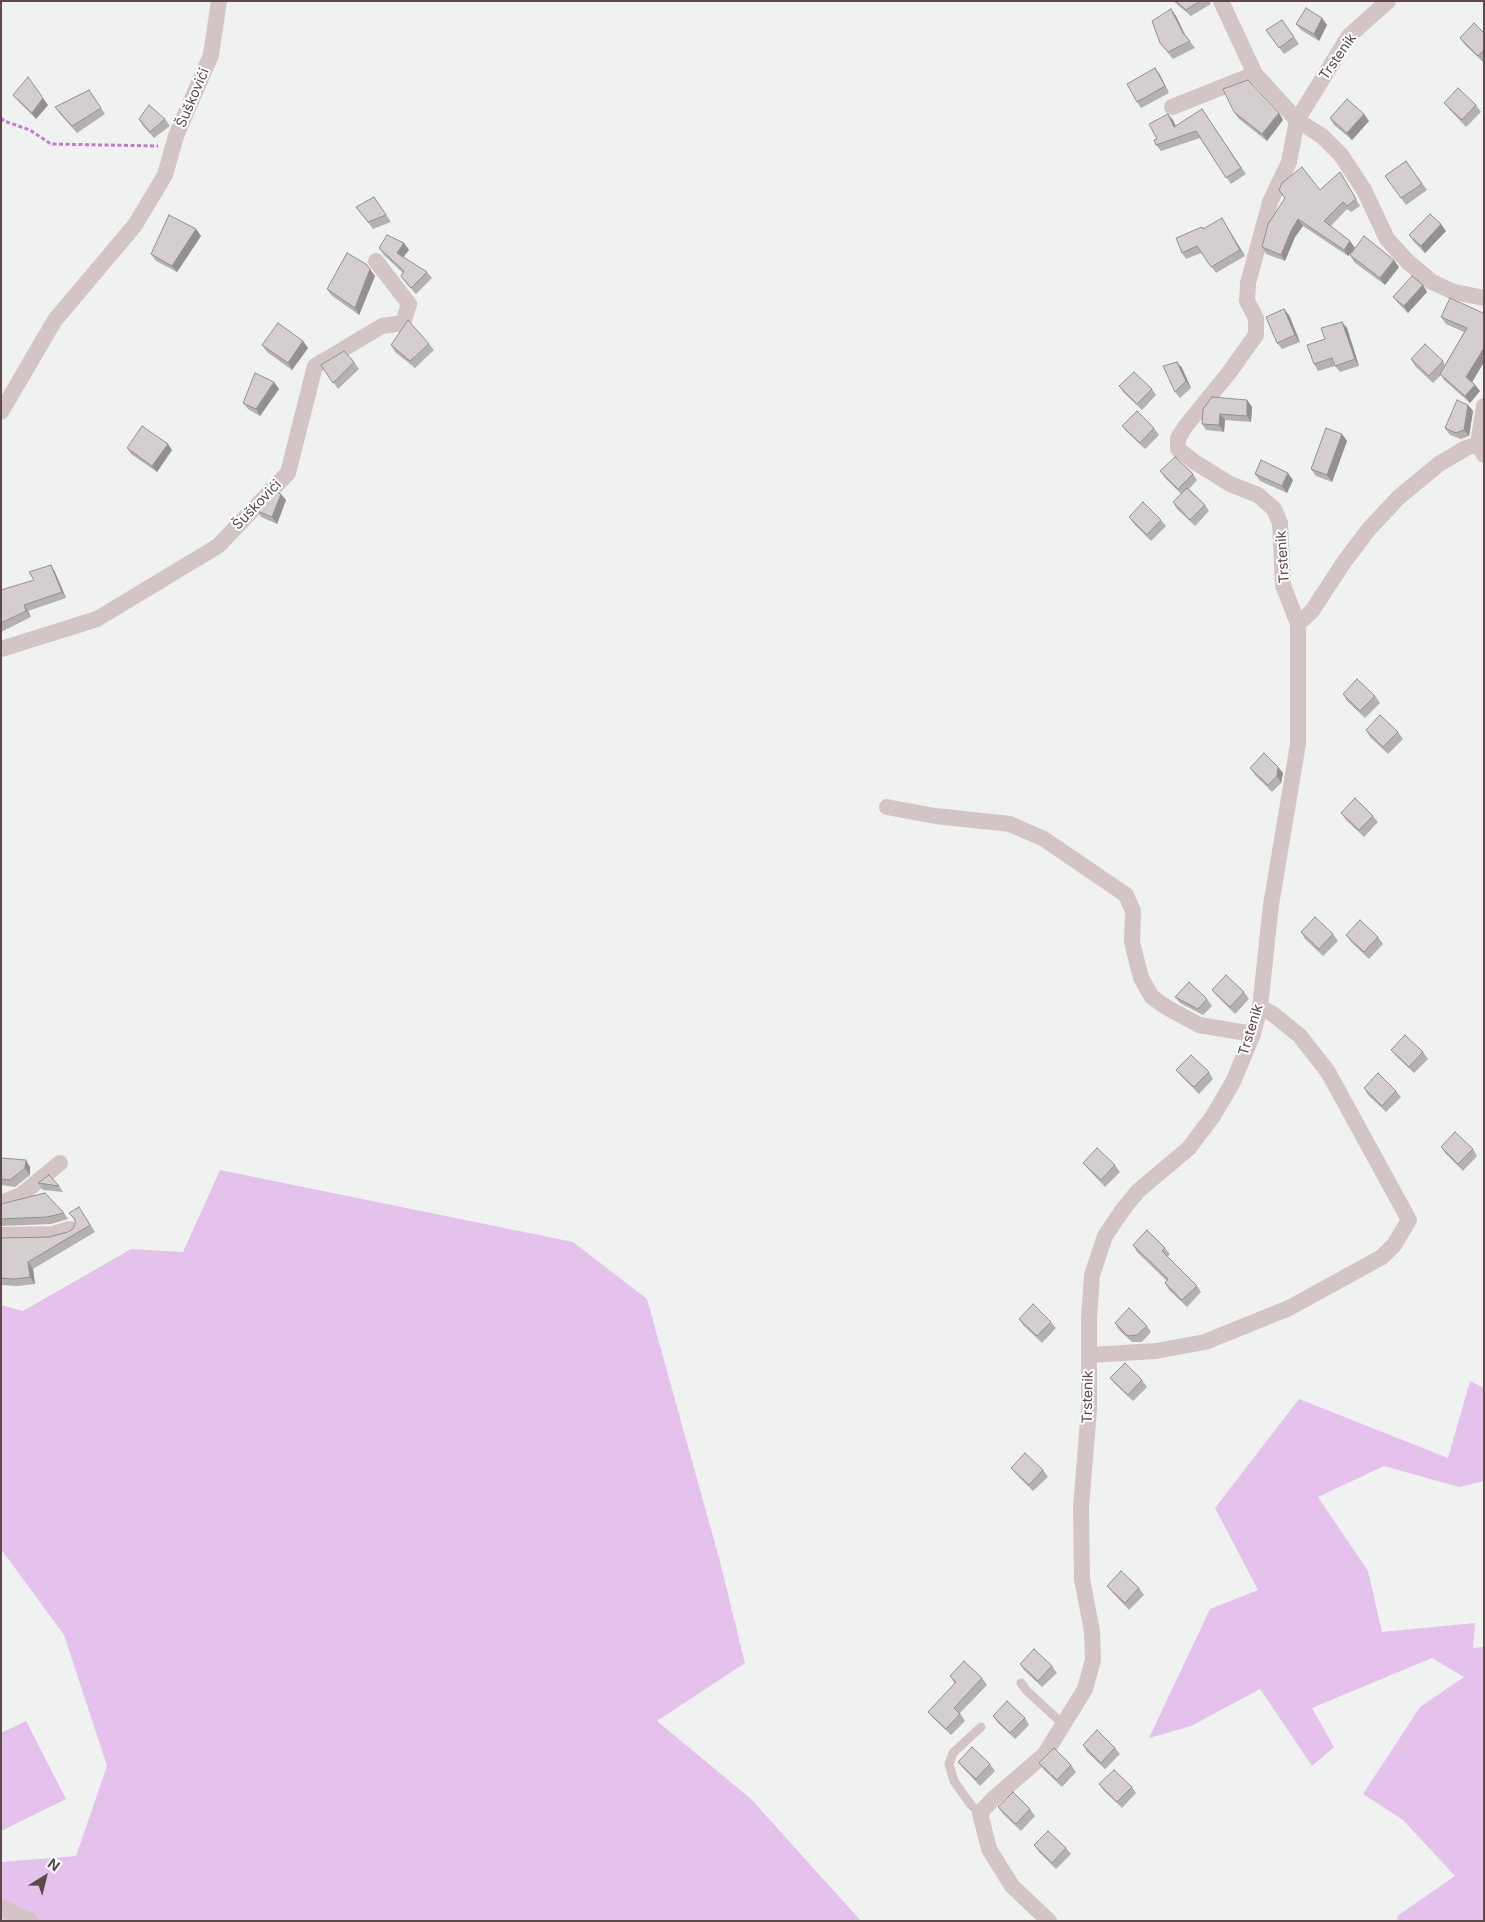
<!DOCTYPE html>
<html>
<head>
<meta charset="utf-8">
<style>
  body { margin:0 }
  #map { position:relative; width:1485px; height:1922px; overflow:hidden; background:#f0f2f1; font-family:Inter,sans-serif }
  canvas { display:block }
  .frame { position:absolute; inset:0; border:2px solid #5c494b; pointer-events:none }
  .north { position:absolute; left:20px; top:1852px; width:50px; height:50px; -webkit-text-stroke:4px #fff; paint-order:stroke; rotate:36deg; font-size:14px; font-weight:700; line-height:20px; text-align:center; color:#5c494b }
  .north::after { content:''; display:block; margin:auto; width:18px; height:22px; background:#5c494b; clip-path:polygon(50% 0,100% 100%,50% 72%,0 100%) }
</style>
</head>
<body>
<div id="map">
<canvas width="1485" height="1922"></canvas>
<div class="frame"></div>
<div class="north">N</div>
</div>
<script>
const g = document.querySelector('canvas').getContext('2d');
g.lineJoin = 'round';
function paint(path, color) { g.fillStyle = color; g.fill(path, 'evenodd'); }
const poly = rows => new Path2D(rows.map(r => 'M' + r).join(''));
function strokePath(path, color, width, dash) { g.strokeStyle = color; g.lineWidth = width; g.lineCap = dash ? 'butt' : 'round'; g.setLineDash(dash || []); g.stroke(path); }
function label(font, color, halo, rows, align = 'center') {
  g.font = font + ' Inter,sans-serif'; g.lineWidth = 4; g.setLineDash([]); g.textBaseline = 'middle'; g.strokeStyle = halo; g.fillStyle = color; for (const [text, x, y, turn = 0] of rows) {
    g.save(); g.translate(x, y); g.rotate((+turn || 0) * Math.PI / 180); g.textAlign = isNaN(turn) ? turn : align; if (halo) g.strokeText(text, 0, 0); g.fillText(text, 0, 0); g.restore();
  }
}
const green = poly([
  [220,1170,573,1242,647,1299,719,1558,745,1663,657,1721,751,1799,861,1921,1,1921,1,1862,76,1856,107,1766,64,1635,1,1549,1,1305,23,1311,131,1249,183,1252],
  [1470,1381,1484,1388,1484,1481,1459,1487,1384,1466,1318,1497,1368,1571,1382,1632,1475,1623,1473,1648,1484,1647,1484,1921,1398,1921,1397,1916,1455,1876,1403,1820,1363,1794,1420,1707,1464,1677,1432,1658,1312,1708,1334,1747,1312,1766,1260,1689,1191,1726,1149,1738,1210,1609,1258,1590,1215,1508,1299,1399,1448,1458],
  [26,1721,66,1799,1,1831,1,1733]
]);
const path = poly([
  [1,118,4,121,30,130,51,144,158,146]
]);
const service = poly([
  [1021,1683,1027,1691,1064,1725],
  [980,1813,971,1805,954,1781,949,1764,953,1753,981,1727]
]);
const minor = poly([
  [1388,1,1349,36,1297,120,1322,136,1341,155,1364,190,1387,239,1408,262,1432,282,1454,292,1484,298],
  [1172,107,1255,74],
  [1484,406,1478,444,1484,455],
  [1,412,55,320,135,225,165,175,176,136,211,55,219,1],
  [1298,624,1312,611,1344,562,1369,529,1399,497,1439,464,1466,448,1478,444],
  [1,649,97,619,218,546,288,473,315,366,382,326,403,323,409,304,376,261],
  [887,807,935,816,1010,824,1044,839,1126,895,1133,911,1132,942,1141,978,1152,997,1166,1007,1199,1025,1253,1034],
  [1,1203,21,1195,60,1163],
  [1,1235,53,1234,70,1229],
  [1089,1355,1156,1351,1205,1342,1289,1308,1382,1257,1394,1245,1409,1220,1328,1072,1300,1036,1273,1014,1260,1007],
  [1,1907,30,1921],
  [1049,1921,1012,1886,989,1849,980,1813,994,1798,1045,1754,1085,1689,1093,1660,1092,1631,1082,1579,1081,1507,1089,1409,1089,1318,1092,1275,1105,1236,1124,1208,1138,1191,1189,1148,1213,1116,1233,1082,1253,1034,1260,1007,1271,905,1298,744,1298,624,1283,585,1280,523,1274,509,1258,495,1230,484,1193,461,1178,449,1178,438,1185,427,1228,374,1256,335,1256,318,1247,301,1248,283,1270,202,1289,162,1297,120,1255,74,1221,1]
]);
const wall = poly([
  [1173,1,1209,1,1211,4,1191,16],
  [1171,9,1176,16,1186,36,1195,48,1173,59,1165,49,1160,43],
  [1322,18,1327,25,1319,41,1301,30,1296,24],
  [1282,20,1299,44,1284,54,1266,30],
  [1484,33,1484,61,1483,62,1465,45,1460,38],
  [1155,68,1160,75,1169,93,1141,108,1137,102],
  [89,90,105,114,77,133,60,114,55,107],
  [13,95,48,105,36,119,18,101],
  [1444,103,1476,105,1481,112,1466,127,1449,109],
  [1202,109,1246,174,1231,184,1200,138,1161,151,1156,145,1157,139,1173,120,1176,126],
  [1234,112,1279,113,1283,120,1267,141,1239,119],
  [1330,118,1369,121,1352,140,1334,125],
  [139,119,165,119,170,126,154,138,143,126],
  [1406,161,1427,190,1406,205,1385,176],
  [1340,172,1360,206,1351,212,1347,209,1331,226,1350,241,1355,248,1348,256,1303,226,1295,237,1285,261,1266,254,1262,247,1285,199,1279,190,1320,190],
  [374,197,391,222,373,229,356,207],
  [1222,218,1245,256,1216,273,1201,253,1186,259,1182,253,1203,229],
  [196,229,201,236,177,272,156,261,151,254],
  [1446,231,1425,253,1414,242,1409,235],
  [404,243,409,250,403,257,427,272,432,278,416,294,406,283,401,276,403,273,384,255,379,248],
  [1350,255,1399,267,1385,285,1354,262],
  [375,276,359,315,331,295,327,289],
  [1423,285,1427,292,1408,313,1398,303,1393,297],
  [1484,312,1484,362,1472,382,1475,385,1480,391,1470,403,1444,380,1441,375,1433,383,1415,366,1411,359,1443,361,1445,365,1464,332,1446,324,1441,317,1483,313],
  [1289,315,1300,342,1282,349,1277,343],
  [1347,328,1359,366,1340,372,1335,366,1318,371,1314,364,1325,339],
  [303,341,308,348,292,370,267,352,262,345],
  [429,344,434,350,415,368,395,352,391,345],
  [354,362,359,369,338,389,321,365],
  [1177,362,1182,368,1191,388,1180,398,1175,392],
  [274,382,279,389,260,416,248,409,243,403],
  [1119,386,1152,389,1156,395,1142,410,1124,393],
  [1247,400,1252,407,1251,422,1225,420,1224,432,1206,430,1202,424],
  [1468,405,1473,411,1469,436,1461,439,1450,435,1445,428],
  [1122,426,1154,428,1159,435,1145,449,1127,432],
  [1342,434,1347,441,1332,482,1316,476,1311,469],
  [127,448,172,450,157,472,131,454],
  [1160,471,1193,474,1197,480,1189,489,1205,505,1209,511,1195,526,1177,509,1173,502,1181,494,1165,478],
  [1255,474,1293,480,1287,493,1260,481],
  [286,500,277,524,261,517,257,511],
  [1129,517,1161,520,1166,526,1151,541,1134,524],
  [51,565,55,572,66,598,28,611,31,617,1,632,1,590,34,580],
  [1343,694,1375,696,1380,703,1365,718,1347,701],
  [1366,730,1398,732,1403,739,1388,754,1370,737],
  [1278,767,1283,773,1281,783,1272,792,1255,775,1250,768],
  [1341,813,1373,816,1378,822,1364,837,1346,820],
  [1301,932,1333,934,1338,941,1323,956,1305,939],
  [1346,935,1378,937,1383,944,1369,959,1351,942],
  [1212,990,1244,992,1249,999,1235,1014,1217,996],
  [1175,997,1207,999,1212,1006,1203,1015,1180,1003],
  [1391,1050,1423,1052,1428,1059,1414,1073,1396,1056],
  [1176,1070,1209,1072,1213,1079,1199,1094,1181,1076],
  [1364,1088,1396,1091,1401,1097,1386,1112,1368,1095],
  [1441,1147,1473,1149,1477,1156,1463,1171,1445,1153],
  [1,1158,30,1167,30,1175,15,1187,1,1185],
  [1083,1163,1115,1165,1120,1172,1105,1187,1088,1169],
  [38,1183,59,1186,63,1192,43,1190],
  [1,1204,64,1213,68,1219,51,1224,1,1226],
  [69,1213,83,1213,95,1232,33,1269,35,1284,18,1286,1,1285,1,1238,49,1237,68,1232,73,1229,75,1224,75,1221],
  [1133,1245,1165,1248,1170,1254,1167,1257,1197,1286,1201,1292,1187,1307,1169,1290,1165,1283,1167,1281,1137,1252],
  [1019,1319,1051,1322,1056,1328,1042,1343,1024,1326],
  [1115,1323,1147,1326,1151,1332,1142,1342,1132,1342,1119,1330],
  [1110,1378,1142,1380,1147,1387,1133,1401,1115,1384],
  [1011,1468,1043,1470,1048,1477,1033,1491,1016,1474],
  [1107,1586,1139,1588,1144,1595,1129,1610,1112,1592],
  [1020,1664,1052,1666,1057,1673,1042,1687,1024,1670],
  [950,1676,982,1678,987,1685,960,1713,965,1721,951,1735,933,1718,928,1712,955,1684],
  [993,1716,1025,1718,1029,1725,1015,1739,997,1722],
  [1083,1745,1115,1748,1120,1754,1105,1769,1087,1752],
  [958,1762,990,1764,995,1771,980,1786,963,1768],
  [1039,1763,1071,1765,1076,1772,1062,1787,1044,1770],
  [1099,1784,1132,1787,1136,1793,1122,1808,1104,1791],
  [998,1807,1030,1809,1035,1816,1021,1831,1003,1814],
  [1034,1845,1066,1848,1071,1854,1056,1869,1039,1852]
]);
const shadedWall = poly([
  [1171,9,1176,16,1187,40,1183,33],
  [1322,18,1327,25,1319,41,1314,34],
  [1155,68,1160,75,1169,93,1165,86],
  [43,98,48,105,36,119,32,113],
  [1279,113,1283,120,1267,141,1262,134],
  [1168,114,1173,120,1179,134,1174,127],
  [1364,114,1369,121,1352,140,1347,133],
  [1222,218,1226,225,1245,256,1240,250],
  [1298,219,1303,226,1295,237,1285,261,1281,255,1291,231],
  [1441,224,1446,231,1425,253,1421,246],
  [196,229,201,236,177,272,172,266],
  [1350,241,1355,248,1348,256,1344,250],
  [404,243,409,250,401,260,397,253],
  [1394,260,1399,267,1385,285,1380,278],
  [370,269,375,276,359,315,355,308],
  [1423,285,1427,292,1408,313,1404,306],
  [1284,309,1289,315,1300,342,1295,335],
  [1342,322,1347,328,1359,366,1355,359],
  [303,341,308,348,292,370,288,363],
  [1484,348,1484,362,1471,384,1466,377],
  [1177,362,1182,368,1191,388,1186,381],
  [274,382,279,389,260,416,256,409],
  [1475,385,1480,391,1470,403,1465,396],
  [1247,400,1252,407,1251,422,1247,416],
  [1468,405,1473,411,1469,436,1464,430],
  [1220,414,1225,420,1224,432,1219,425],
  [1342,434,1347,441,1332,482,1327,475],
  [168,444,172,450,157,472,152,466],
  [1288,473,1293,480,1287,493,1282,486],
  [281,494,286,500,277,524,272,517],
  [51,565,55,572,66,598,62,592],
  [24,605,28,611,31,617,26,611],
  [1278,767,1283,773,1281,783,1277,776],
  [26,1160,30,1167,30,1175,25,1168],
  [28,1262,33,1269,35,1284,30,1277]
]);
const building = poly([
  [1176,1,1200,1,1186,10,1176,1],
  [1306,8,1322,18,1314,34,1296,24,1306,8],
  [1171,9,1183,33,1190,41,1168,52,1160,43,1152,21,1171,9],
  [1282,20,1294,37,1279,48,1266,30,1282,20],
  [1474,23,1484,33,1484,50,1478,56,1460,38,1474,23],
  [1155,68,1165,86,1137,102,1127,84,1155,68],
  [28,77,43,98,32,113,13,95,28,77],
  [1248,80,1279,113,1262,134,1234,112,1223,89,1248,80],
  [1458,88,1476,105,1462,120,1444,103,1458,88],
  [89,90,101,108,72,126,55,107,89,90],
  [1347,99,1364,114,1347,133,1330,118,1347,99],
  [149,105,165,119,150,132,139,119,149,105],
  [1202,109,1241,168,1226,178,1196,131,1156,145,1154,140,1157,139,1149,124,1168,114,1174,127,1202,109],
  [1406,161,1422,184,1401,198,1385,176,1406,161],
  [1302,167,1320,190,1340,172,1356,199,1347,206,1343,202,1324,221,1350,241,1344,250,1298,219,1291,231,1281,255,1262,247,1268,224,1285,198,1279,190,1282,183,1302,167],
  [374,197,386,215,368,222,356,207,374,197],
  [1430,214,1441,224,1421,246,1409,235,1430,214],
  [169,215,196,229,172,266,151,254,169,215],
  [1222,218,1240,250,1211,267,1197,246,1182,253,1176,238,1202,227,1203,229,1222,218],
  [387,235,404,243,397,253,427,272,411,288,401,276,404,271,379,248,387,235],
  [1364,236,1394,260,1380,278,1350,255,1364,236],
  [347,253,366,264,370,269,355,308,327,289,347,253],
  [1412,276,1423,285,1404,306,1393,297,1412,276],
  [1450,298,1483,313,1484,312,1484,348,1466,377,1475,385,1465,396,1440,374,1467,328,1441,317,1450,298],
  [1284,309,1295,335,1277,343,1266,317,1284,309],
  [408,320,429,344,410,361,391,345,408,320],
  [1342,322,1355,359,1335,366,1332,358,1314,364,1307,345,1325,339,1321,328,1342,322],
  [278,323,303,341,288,363,262,345,278,323],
  [1425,344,1443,361,1429,376,1411,359,1425,344],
  [344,351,354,362,333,383,321,365,344,351],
  [1177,362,1186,381,1175,392,1163,366,1177,362],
  [1134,372,1152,389,1137,404,1119,386,1134,372],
  [255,373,274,382,256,409,243,403,255,373],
  [1212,397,1247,400,1247,416,1220,414,1219,425,1202,424,1203,409,1212,397],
  [1457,400,1468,405,1464,430,1456,433,1445,428,1457,400],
  [1137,411,1154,428,1140,443,1122,426,1137,411],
  [142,426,168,444,152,466,127,448,142,426],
  [1326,428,1342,434,1327,475,1311,469,1326,428],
  [1175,457,1193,474,1178,489,1160,471,1175,457],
  [1261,460,1288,473,1282,486,1255,474,1261,460],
  [1187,488,1205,505,1190,520,1173,502,1187,488],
  [273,491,281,494,272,517,257,511,273,491],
  [1143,502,1161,520,1147,535,1129,517,1143,502],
  [51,565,62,592,24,605,26,611,1,623,1,590,34,580,29,572,51,565],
  [1357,679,1375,696,1360,711,1343,694,1357,679],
  [1380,715,1398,732,1383,747,1366,730,1380,715],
  [1264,753,1278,767,1277,776,1268,785,1250,768,1264,753],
  [1355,798,1373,816,1359,830,1341,813,1355,798],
  [1315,917,1333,934,1319,949,1301,932,1315,917],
  [1360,920,1378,937,1364,952,1346,935,1360,920],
  [1226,975,1244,992,1230,1007,1212,990,1226,975],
  [1189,982,1207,999,1198,1009,1175,997,1189,982],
  [1405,1035,1423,1052,1409,1067,1391,1050,1405,1035],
  [1191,1055,1209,1072,1194,1087,1176,1070,1191,1055],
  [1378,1073,1396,1091,1382,1106,1364,1088,1378,1073],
  [1455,1132,1473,1149,1458,1164,1441,1147,1455,1132],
  [1097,1148,1115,1165,1101,1180,1083,1163,1097,1148],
  [1,1158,26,1160,25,1168,10,1180,1,1179,1,1158],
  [49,1175,59,1186,38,1183,49,1175],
  [45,1193,64,1213,47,1217,1,1219,1,1204,45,1193],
  [79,1207,90,1225,28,1262,30,1277,14,1279,1,1278,1,1238,49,1237,68,1232,73,1229,75,1224,75,1219,69,1213,79,1207],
  [1147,1230,1165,1248,1162,1251,1197,1286,1182,1300,1165,1283,1168,1279,1133,1245,1147,1230],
  [1033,1304,1051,1322,1037,1336,1019,1319,1033,1304],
  [1129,1308,1147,1326,1137,1335,1128,1336,1115,1323,1129,1308],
  [1125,1363,1142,1380,1128,1395,1110,1378,1125,1363],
  [1025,1453,1043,1470,1029,1485,1011,1468,1025,1453],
  [1121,1571,1139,1588,1125,1603,1107,1586,1121,1571],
  [1034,1649,1052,1666,1038,1681,1020,1664,1034,1649],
  [964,1661,982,1678,954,1708,960,1714,946,1729,928,1712,956,1682,950,1676,964,1661],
  [1007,1701,1025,1718,1010,1733,993,1716,1007,1701],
  [1097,1730,1115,1748,1101,1763,1083,1745,1097,1730],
  [972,1747,990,1764,976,1779,958,1762,972,1747],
  [1054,1748,1071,1765,1057,1780,1039,1763,1054,1748],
  [1114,1770,1132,1787,1117,1802,1099,1784,1114,1770],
  [1013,1792,1030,1809,1016,1824,998,1807,1013,1792],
  [1048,1831,1066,1848,1052,1863,1034,1845,1048,1831]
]);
const streetNames = [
  ["Trstenik",1338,57,-55],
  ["Šuškovići",193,98,-67],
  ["Šuškovići",257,505,-46],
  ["Trstenik",1283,557,-94],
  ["Trstenik",1251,1030,-73],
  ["Trstenik",1088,1397,-89]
];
paint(green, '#e4c2ec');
strokePath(path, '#c37cc7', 3, [4, 2.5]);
strokePath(service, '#d3c4c6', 9);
strokePath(minor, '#d3c4c6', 16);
paint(wall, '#b6b1b1');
paint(shadedWall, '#949090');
paint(building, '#d4cece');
strokePath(building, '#949090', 1);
label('14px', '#5c494b', '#fff', streetNames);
</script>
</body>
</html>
